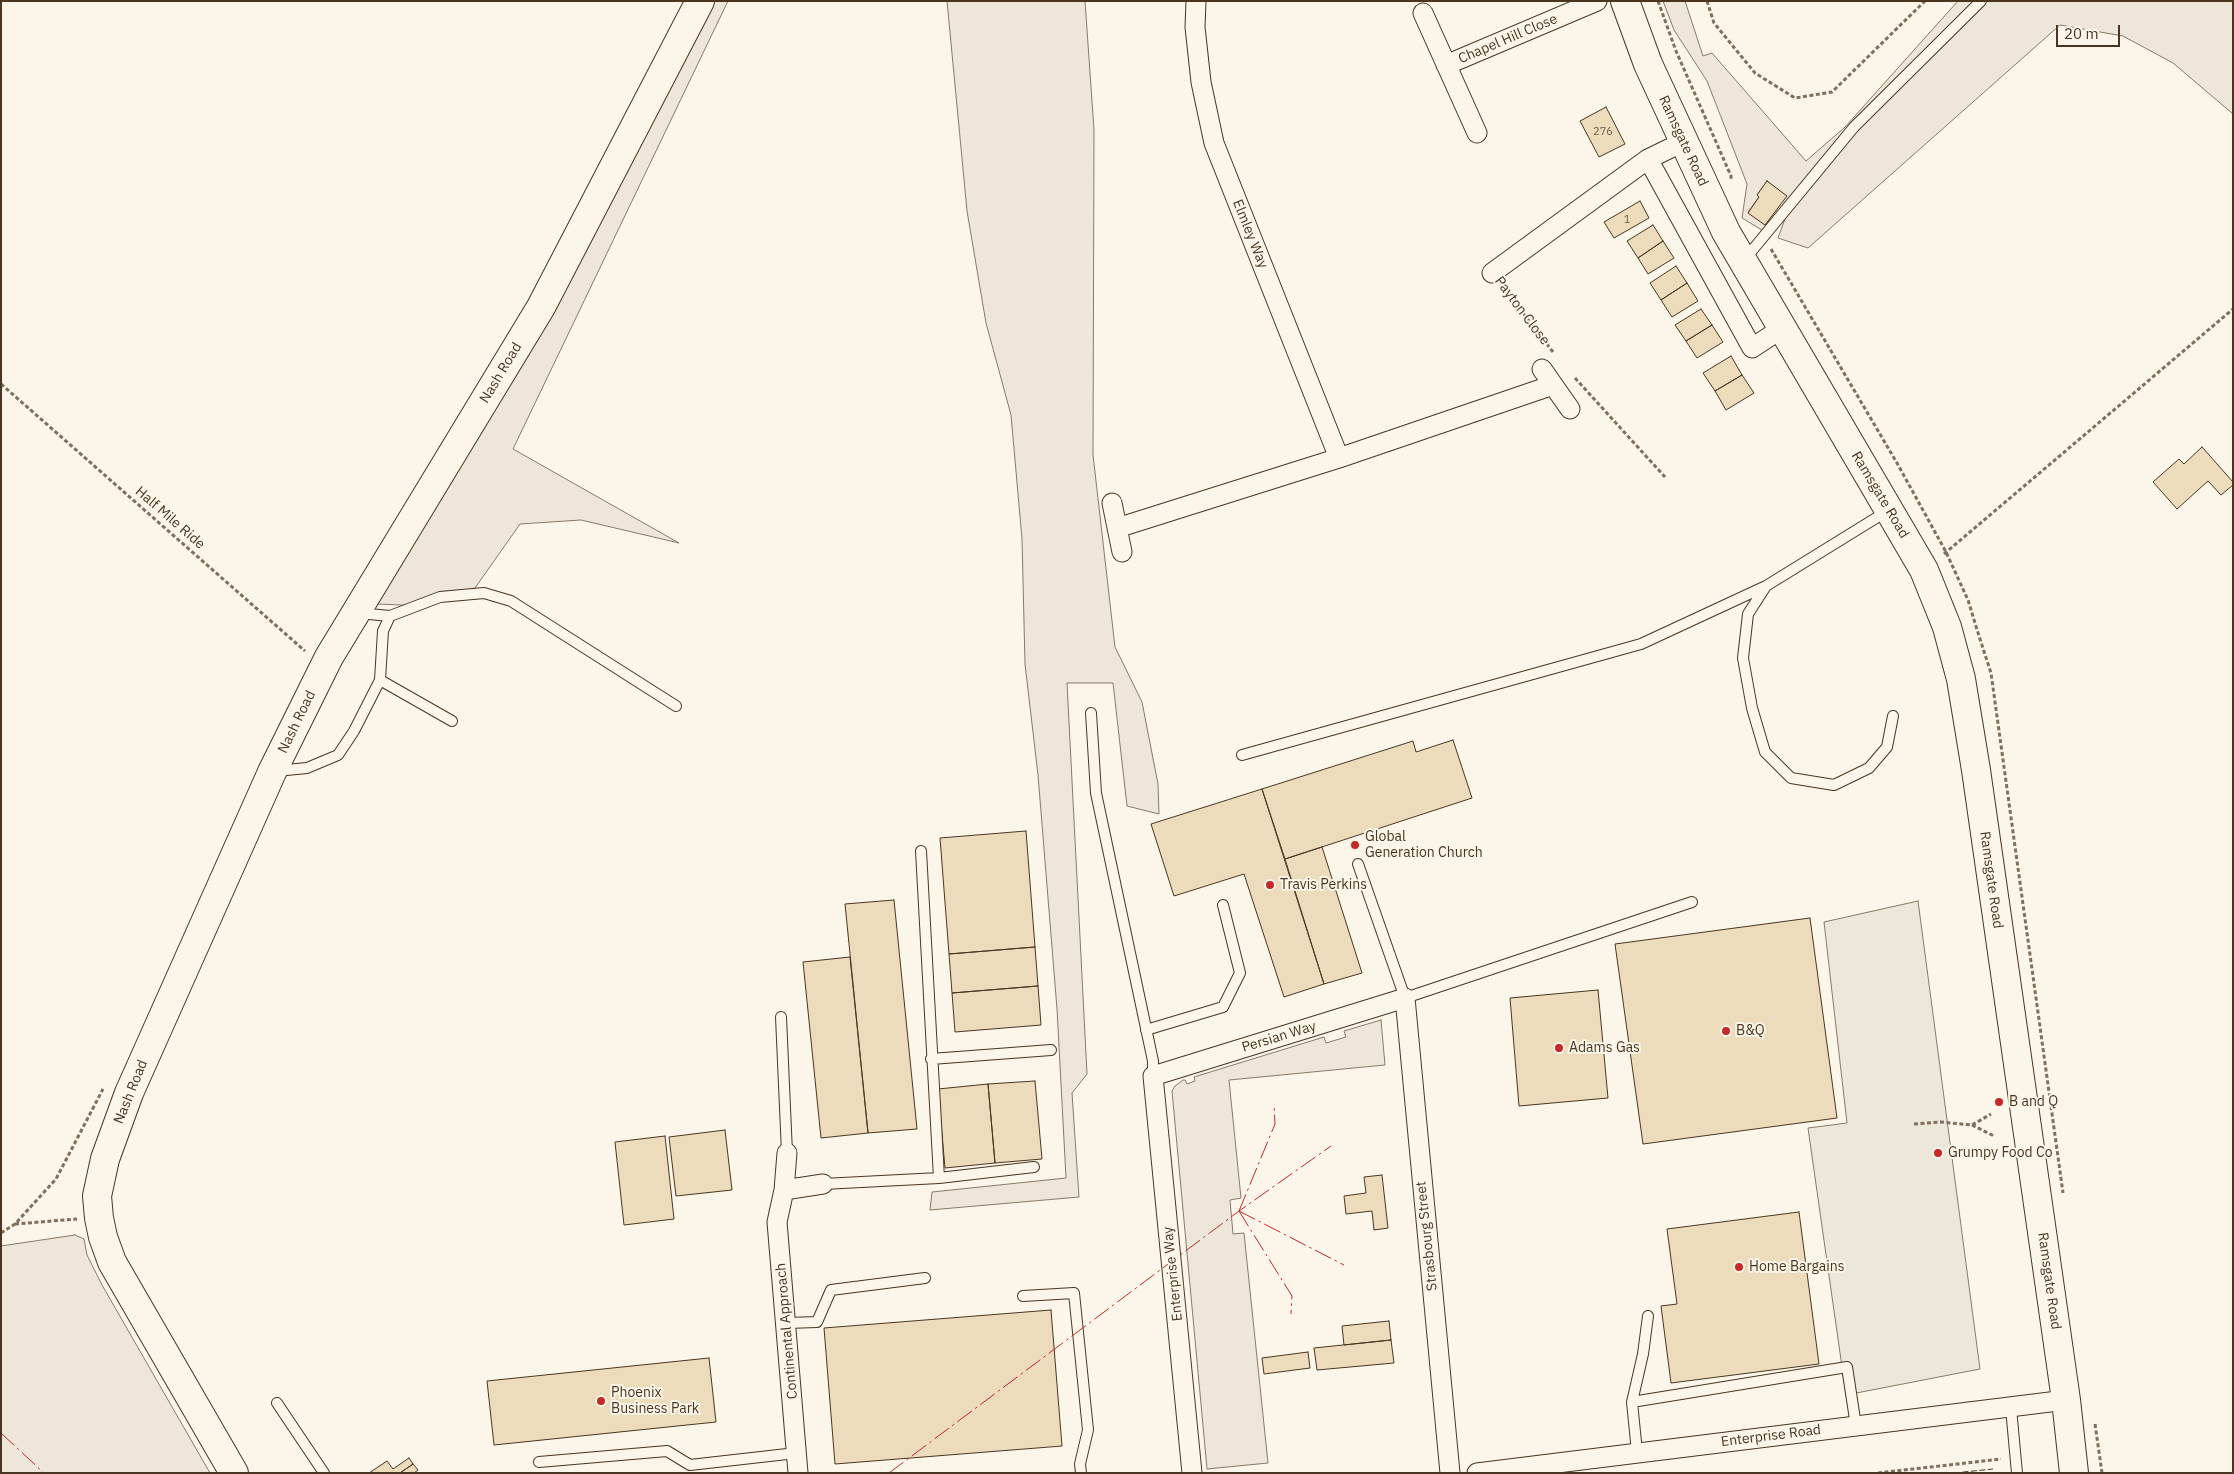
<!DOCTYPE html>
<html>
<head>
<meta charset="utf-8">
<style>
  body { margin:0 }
  #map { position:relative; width:2234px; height:1474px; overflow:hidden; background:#fbf6e9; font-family:"IBM Plex Sans",sans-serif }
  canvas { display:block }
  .frame { position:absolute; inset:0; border:2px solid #4a3520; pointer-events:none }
  .scale { position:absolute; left:2056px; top:25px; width:64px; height:22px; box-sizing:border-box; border:2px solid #4a3520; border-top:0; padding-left:6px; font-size:15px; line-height:18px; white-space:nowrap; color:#4a3520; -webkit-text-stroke:4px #fbf6e9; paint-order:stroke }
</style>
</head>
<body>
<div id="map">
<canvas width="2234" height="1474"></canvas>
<div class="frame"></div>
<div class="scale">20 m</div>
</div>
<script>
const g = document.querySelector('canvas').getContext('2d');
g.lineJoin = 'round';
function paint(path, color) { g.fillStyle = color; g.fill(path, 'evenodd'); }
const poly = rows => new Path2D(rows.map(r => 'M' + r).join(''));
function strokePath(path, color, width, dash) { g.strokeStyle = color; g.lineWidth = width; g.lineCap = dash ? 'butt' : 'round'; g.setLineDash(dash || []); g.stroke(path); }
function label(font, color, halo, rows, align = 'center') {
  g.font = font + ' "IBM Plex Sans",sans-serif'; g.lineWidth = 4; g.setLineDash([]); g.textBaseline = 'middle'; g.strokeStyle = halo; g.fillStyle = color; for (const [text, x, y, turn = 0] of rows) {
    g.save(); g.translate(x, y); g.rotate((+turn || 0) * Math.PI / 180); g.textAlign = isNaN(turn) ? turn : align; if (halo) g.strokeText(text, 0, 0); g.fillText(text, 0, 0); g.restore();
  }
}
const green = poly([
  [708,1,728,1,513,449,679,543,581,520,520,524,475,588,427,606,376,604,708,1],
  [947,1,1085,1,1094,130,1093,455,1115,647,1142,702,1158,784,1159,814,1127,806,1113,683,1067,683,1087,1074,1072,1093,1079,1197,930,1210,932,1192,1066,1178,1057,1009,1038,775,1025,664,1022,539,1011,415,986,323,967,211,947,1],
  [1663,1,1685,1,1703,56,1712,53,1806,161,1845,127,1958,1,2233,1,2233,114,2173,63,2123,36,2060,25,1808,248,1778,238,1793,197,1770,235,1742,218,1747,184,1707,81,1674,30,1663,1],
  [1767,181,1786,196,1765,225,1748,212,1759,197,1757,195,1767,181],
  [1381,1020,1385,1065,1229,1080,1241,1198,1230,1200,1233,1234,1244,1233,1268,1463,1207,1469,1172,1091,1175,1086,1183,1080,1185,1080,1187,1084,1195,1081,1194,1077,1324,1037,1326,1043,1346,1037,1344,1031,1381,1020],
  [75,1235,84,1239,87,1255,102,1285,210,1473,1,1473,1,1246,75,1235]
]);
const parking = poly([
  [1918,901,1980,1369,1846,1395,1808,1128,1847,1123,1824,922,1918,901]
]);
const building = poly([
  [1606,107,1625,144,1599,157,1580,121,1606,107],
  [1767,181,1787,196,1765,225,1748,213,1759,197,1757,195,1767,181],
  [1640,201,1649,218,1614,238,1604,222,1640,201],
  [1653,225,1663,241,1638,258,1627,241,1653,225],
  [1663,241,1674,258,1648,274,1638,258,1663,241],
  [1676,266,1687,283,1661,300,1650,283,1676,266],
  [1687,283,1698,301,1672,317,1661,300,1687,283],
  [1701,309,1712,325,1686,341,1675,325,1701,309],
  [1712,325,1723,342,1697,358,1686,341,1712,325],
  [1731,356,1742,375,1715,391,1703,373,1731,356],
  [1742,375,1754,393,1726,410,1715,391,1742,375],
  [2202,447,2233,482,2233,485,2221,495,2208,481,2177,509,2153,482,2179,459,2184,464,2202,447],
  [1453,740,1472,798,1285,859,1262,789,1413,741,1416,752,1453,740],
  [1262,789,1324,984,1284,997,1244,874,1174,896,1151,824,1262,789],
  [1026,831,1035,947,949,954,940,838,1026,831],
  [1322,847,1362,973,1324,984,1285,859,1322,847],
  [894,900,917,1129,868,1133,845,904,894,900],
  [1810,918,1837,1118,1643,1144,1615,944,1810,918],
  [1035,947,1038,986,952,993,949,954,1035,947],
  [850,957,868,1133,821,1138,803,962,850,957],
  [1038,986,1041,1025,955,1032,952,993,1038,986],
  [1598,990,1608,1098,1519,1106,1510,998,1598,990],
  [1035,1081,1042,1159,995,1163,988,1084,1035,1081],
  [988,1084,995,1163,945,1168,938,1089,988,1084],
  [725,1130,732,1190,676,1196,669,1137,725,1130],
  [665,1136,674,1219,624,1225,615,1142,665,1136],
  [1382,1175,1388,1228,1374,1230,1372,1211,1346,1214,1344,1196,1366,1193,1364,1177,1382,1175],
  [1799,1212,1819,1364,1671,1383,1661,1306,1677,1304,1667,1229,1799,1212],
  [1051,1310,1062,1446,835,1464,824,1328,1051,1310],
  [1389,1321,1391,1340,1344,1345,1342,1326,1389,1321],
  [1391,1340,1394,1363,1317,1370,1314,1348,1391,1340],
  [1308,1352,1310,1368,1264,1374,1262,1358,1308,1352],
  [709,1358,716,1422,494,1445,487,1381,709,1358],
  [409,1458,413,1464,400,1473,369,1473,387,1461,393,1469,409,1458],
  [413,1464,418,1470,414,1473,400,1473,413,1464]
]);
const path = poly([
  [1658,1,1676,51,1731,176,1731,181],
  [1707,1,1714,23,1755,73,1795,98,1832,92,1925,1],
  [1771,249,1897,463,1946,552,1968,600,1979,636,1991,673,2063,1193],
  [1503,287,1553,352],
  [1575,378,1665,477],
  [1,384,305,651],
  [1944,554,2233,309],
  [1914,1124,1941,1122,1972,1125,1991,1114],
  [1972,1125,1994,1136],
  [15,1224,77,1219],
  [1,1233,15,1224,56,1179,103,1089],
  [2095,1424,2102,1473],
  [1878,1473,2001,1459]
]);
const lane = poly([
  [1745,259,1854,127,1981,1],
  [1889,510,1766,586,1748,614,1743,658,1752,708,1765,752,1791,778,1834,785,1869,768,1887,747,1893,716],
  [358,613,390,616,440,597,484,593,511,601,676,706],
  [390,616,383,631,380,680,452,721],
  [1091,713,1096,793,1153,1061,1153,1076],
  [1242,755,1641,644,1766,586],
  [276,771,307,768,338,755,354,731,380,680],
  [1358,864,1405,998,1692,902],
  [781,1017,787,1153],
  [1146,1030,1223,1007,1240,973,1223,905],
  [931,1059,1051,1050],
  [939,1178,1034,1167],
  [823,1184,939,1178,921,851],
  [1023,1296,1074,1293,1088,1430,1080,1464,1081,1473],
  [787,1323,817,1322,831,1290,925,1278],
  [1632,1402,1847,1367,1856,1426],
  [277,1403,324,1473],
  [2011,1408,2017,1473],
  [1637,1452,1632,1402,1643,1354,1648,1316],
  [539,1462,667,1451,690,1465,796,1453]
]);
const street = poly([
  [1196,1,1195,27,1201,82,1214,143,1339,458],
  [1423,13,1477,133],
  [1446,65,1597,1],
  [1648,159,1752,348,1781,329],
  [1492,273,1648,159,1683,142],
  [1542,369,1570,409],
  [1112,503,1122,552],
  [1117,528,1339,458,1553,385],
  [787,1153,784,1190,823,1184],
  [784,1190,777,1222,798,1473],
  [1192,1473,1153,1076,1405,998,1450,1473],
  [1477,1473,2066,1400]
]);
const secondary = poly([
  [234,1473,112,1262,103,1237,99,1218,97,1196,105,1159,129,1093,272,772,329,657,541,307,700,1]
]);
const primary = poly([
  [1625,1,1648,64,1726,232,1924,570,1947,627,1961,679,1976,770,2066,1400,2074,1473]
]);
const fence = poly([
  [1954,1473,1993,1469]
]);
const power = poly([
  [1239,1211,1292,1296,1291,1314],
  [1239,1211,1344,1265],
  [1239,1211,1275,1124,1274,1104],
  [1,1433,44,1473],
  [889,1473,1239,1211,1331,1146]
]);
const markers = [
  [1355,845,5,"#c62828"],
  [1270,885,5,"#c62828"],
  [1726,1031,5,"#c62828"],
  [1559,1048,5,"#c62828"],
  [1999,1102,5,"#c62828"],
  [1938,1153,5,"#c62828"],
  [1739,1267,5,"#c62828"],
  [601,1401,5,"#c62828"]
];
const numberNames = [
  ["276",1603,132],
  ["1",1627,220]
];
const streetNames = [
  ["Chapel Hill Close",1508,39,-23],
  ["Ramsgate Road",1683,141,65],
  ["Elmley Way",1250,234,68],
  ["Payton Close",1522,311,53],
  ["Nash Road",501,373,-59],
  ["Ramsgate Road",1880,495,59],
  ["Half Mile Ride",170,518,41],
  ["Nash Road",297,722,-64],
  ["Ramsgate Road",1991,880,82],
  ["Persian Way",1279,1037,-17],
  ["Nash Road",131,1092,-68],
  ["Strasbourg Street",1427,1236,-96],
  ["Enterprise Way",1173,1274,-96],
  ["Ramsgate Road",2049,1281,82],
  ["Continental Approach",787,1331,-95],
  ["Enterprise Road",1771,1436,-7]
];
const poiNames = [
  ["Global",1365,837],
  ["Generation Church",1365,853],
  ["Travis Perkins",1280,885],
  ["B&Q",1736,1031],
  ["Adams Gas",1569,1048],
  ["B and Q",2009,1102],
  ["Grumpy Food Co",1948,1153],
  ["Home Bargains",1749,1267],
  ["Phoenix",611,1393],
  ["Business Park",611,1409]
];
paint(green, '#ede6d9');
strokePath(green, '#887966', 1);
paint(parking, '#ede7d9');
strokePath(parking, '#887966', 1);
paint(building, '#ecdcbc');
strokePath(building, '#4a3520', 1);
strokePath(lane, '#4a3520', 12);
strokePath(street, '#4a3520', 21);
strokePath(secondary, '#4a3520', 30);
strokePath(primary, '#4a3520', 30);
strokePath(path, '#7f6f5c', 3, [4, 2.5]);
strokePath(lane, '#fbf6e9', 10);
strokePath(street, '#fbf6e9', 19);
strokePath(secondary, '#fbf6e9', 28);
strokePath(primary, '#fbf6e9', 28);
strokePath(fence, '#4a3520', 1, [6, 2.5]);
strokePath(power, '#c62828', 1, [18, 4, 2.5, 4]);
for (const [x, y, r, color] of markers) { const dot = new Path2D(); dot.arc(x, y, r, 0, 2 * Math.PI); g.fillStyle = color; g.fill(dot); strokePath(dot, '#fbf6e9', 2); }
label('11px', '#725f47', null, numberNames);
label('14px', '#4a3520', '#fbf6e9', streetNames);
label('14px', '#4a3520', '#fbf6e9', poiNames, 'left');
</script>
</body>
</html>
